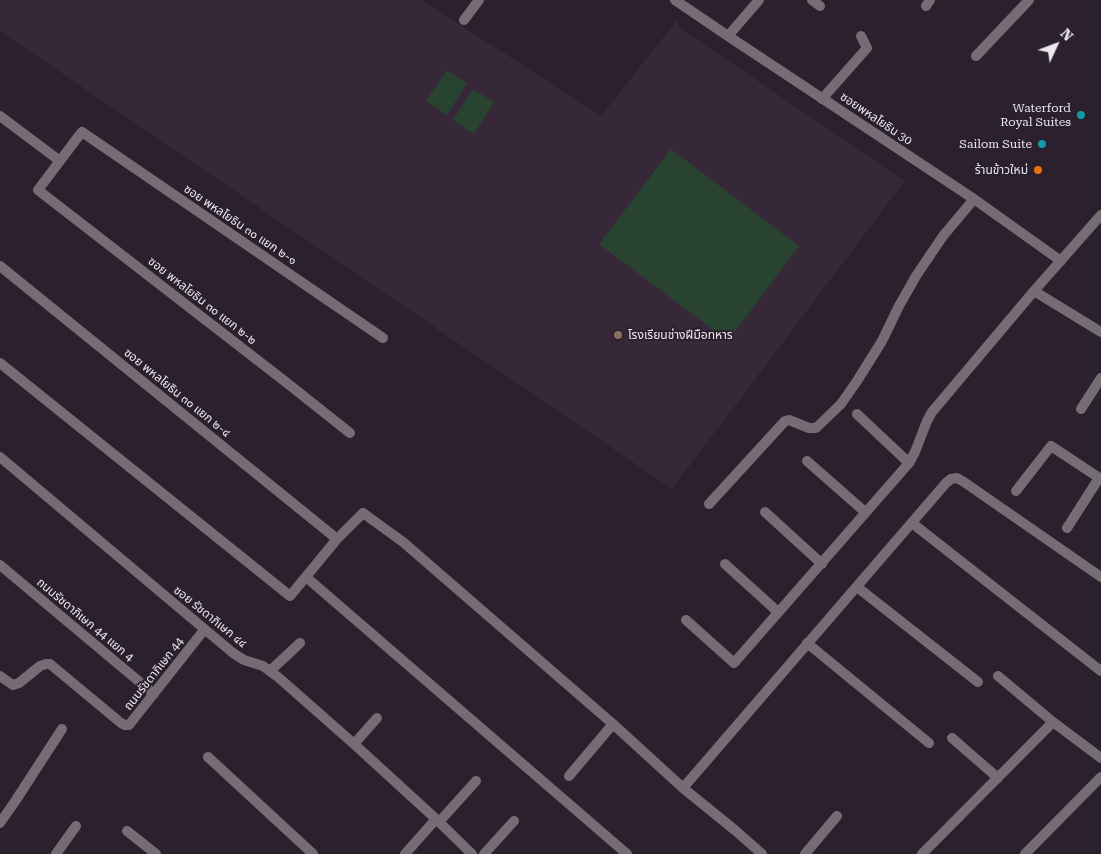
<!DOCTYPE html>
<html>
<head>
<meta charset="utf-8">
<style>
  body { margin:0 }
  #map { position:relative; width:1101px; height:854px; overflow:hidden; background:#2b202d; font-family:"Roboto Serif",serif }
  canvas { display:block }
  .north { position:absolute; left:1031px; top:20px; width:50px; height:50px; -webkit-text-stroke:4px #2b202d; paint-order:stroke; rotate:47deg; font-size:14px; font-weight:700; line-height:20px; text-align:center; color:#ede6ee }
  .north::after { content:''; display:block; margin:auto; width:18px; height:22px; background:#ede6ee; clip-path:polygon(50% 0,100% 100%,50% 72%,0 100%) }
</style>
</head>
<body>
<div id="map">
<canvas width="1101" height="854"></canvas>
<div class="north">N</div>
</div>
<script>
const g = document.querySelector('canvas').getContext('2d');
g.lineJoin = 'round';
function paint(path, color) { g.fillStyle = color; g.fill(path, 'evenodd'); }
const poly = rows => new Path2D(rows.map(r => 'M' + r).join(''));
function strokePath(path, color, width, dash) { g.strokeStyle = color; g.lineWidth = width; g.lineCap = dash ? 'butt' : 'round'; g.setLineDash(dash || []); g.stroke(path); }
function label(font, color, halo, rows, align = 'center') {
  g.font = font + ' "Roboto Serif","Noto Sans Thai",serif'; g.lineWidth = 4; g.setLineDash([]); g.textBaseline = 'middle'; g.strokeStyle = halo; g.fillStyle = color; for (const [text, x, y, turn = 0] of rows) {
    g.save(); g.translate(x, y); g.rotate((+turn || 0) * Math.PI / 180); g.textAlign = isNaN(turn) ? turn : align; if (halo) g.strokeText(text, 0, 0); g.fillText(text, 0, 0); g.restore();
  }
}
const built = poly([
  [0,0,422,0,601,116,677,20,680,28,905,181,672,489,0,31]
]);
const green = poly([
  [447,70,467,83,447,115,426,101],
  [473,89,494,102,474,134,453,120],
  [671,149,799,246,728,341,599,244]
]);
const minor = poly([
  [675,0,728,36,974,199,1061,261],
  [812,0,820,6],
  [926,6,930,0],
  [464,20,479,0],
  [728,36,759,0],
  [976,56,1029,0],
  [822,99,867,48,861,36],
  [0,116,60,161],
  [0,266,337,539],
  [1034,291,1101,332],
  [0,363,290,596,337,539,363,513,403,542,613,724,683,788,736,831,762,854],
  [1081,409,1101,378],
  [857,414,909,463],
  [350,433,287,383,38,190,81,133,82,132,383,338],
  [0,457,233,653,244,660,263,666,278,677,354,744,436,819,472,854],
  [807,461,865,512],
  [1016,491,1051,446,1101,479],
  [709,504,785,421,789,420,809,428,816,428,841,404,857,381,882,341,899,306,916,276,943,236,974,199],
  [765,512,822,564],
  [912,523,1101,671],
  [1067,528,1099,478],
  [725,564,778,612],
  [0,565,154,694],
  [306,577,627,854],
  [857,587,978,682],
  [686,620,734,663,909,463,915,452,927,421,932,412,1034,291,1101,215],
  [807,643,929,743],
  [270,671,300,643],
  [0,676,13,685,19,683,40,666,46,664,50,664,121,723,125,725,129,725,204,630],
  [998,676,1053,722,1101,758],
  [952,738,998,778],
  [354,744,377,718],
  [208,757,313,854],
  [569,776,613,724],
  [683,788,946,483,951,479,957,478,964,482,1101,577],
  [439,822,476,781],
  [0,823,14,803,62,729],
  [127,831,156,854],
  [56,854,76,826],
  [405,854,436,819],
  [484,854,514,821],
  [805,854,837,816],
  [922,854,1053,722],
  [1025,854,1101,777]
]);
const markers = [
  [1081,115,5,"#0f9aa8"],
  [1042,144,5,"#0f9aa8"],
  [1038,170,5,"#e8710a"],
  [618,335,5,"#8d6e63"]
];
const poiNames = [
  ["Waterford",1071,108],
  ["Royal Suites",1071,122],
  ["Sailom Suite",1032,144],
  ["ร้านข้าวใหม่",1028,170],
  ["โรงเรียนช่างฝีมือทหาร",628,335,"left"]
];
const streetNames = [
  ["ซอยพหลโยธิน 30",876,119,34],
  ["ซอย พหลโยธิน ๓๐ แยก ๒-๑",240,225,34],
  ["ซอย พหลโยธิน ๓๐ แยก ๒-๒",202,301,38],
  ["ซอย พหลโยธิน ๓๐ แยก ๒-๔",177,393,39],
  ["ซอย รัชดาภิเษก ๔๔",210,617,39],
  ["ถนนรัชดาภิเษก 44 แยก 4",85,620,40],
  ["ถนนรัชดาภิเษก 44",154,674,-52]
];
paint(built, '#362739');
paint(green, '#284430');
strokePath(minor, '#756d73', 10);
for (const [x, y, r, color] of markers) { const dot = new Path2D(); dot.arc(x, y, r, 0, 2 * Math.PI); g.fillStyle = color; g.fill(dot); strokePath(dot, '#2b202d', 2); }
label('12px', '#ede6ee', '#2b202d', poiNames, 'right');
label('12px', '#ede6ee', '#2b202d', streetNames);
</script>
</body>
</html>
